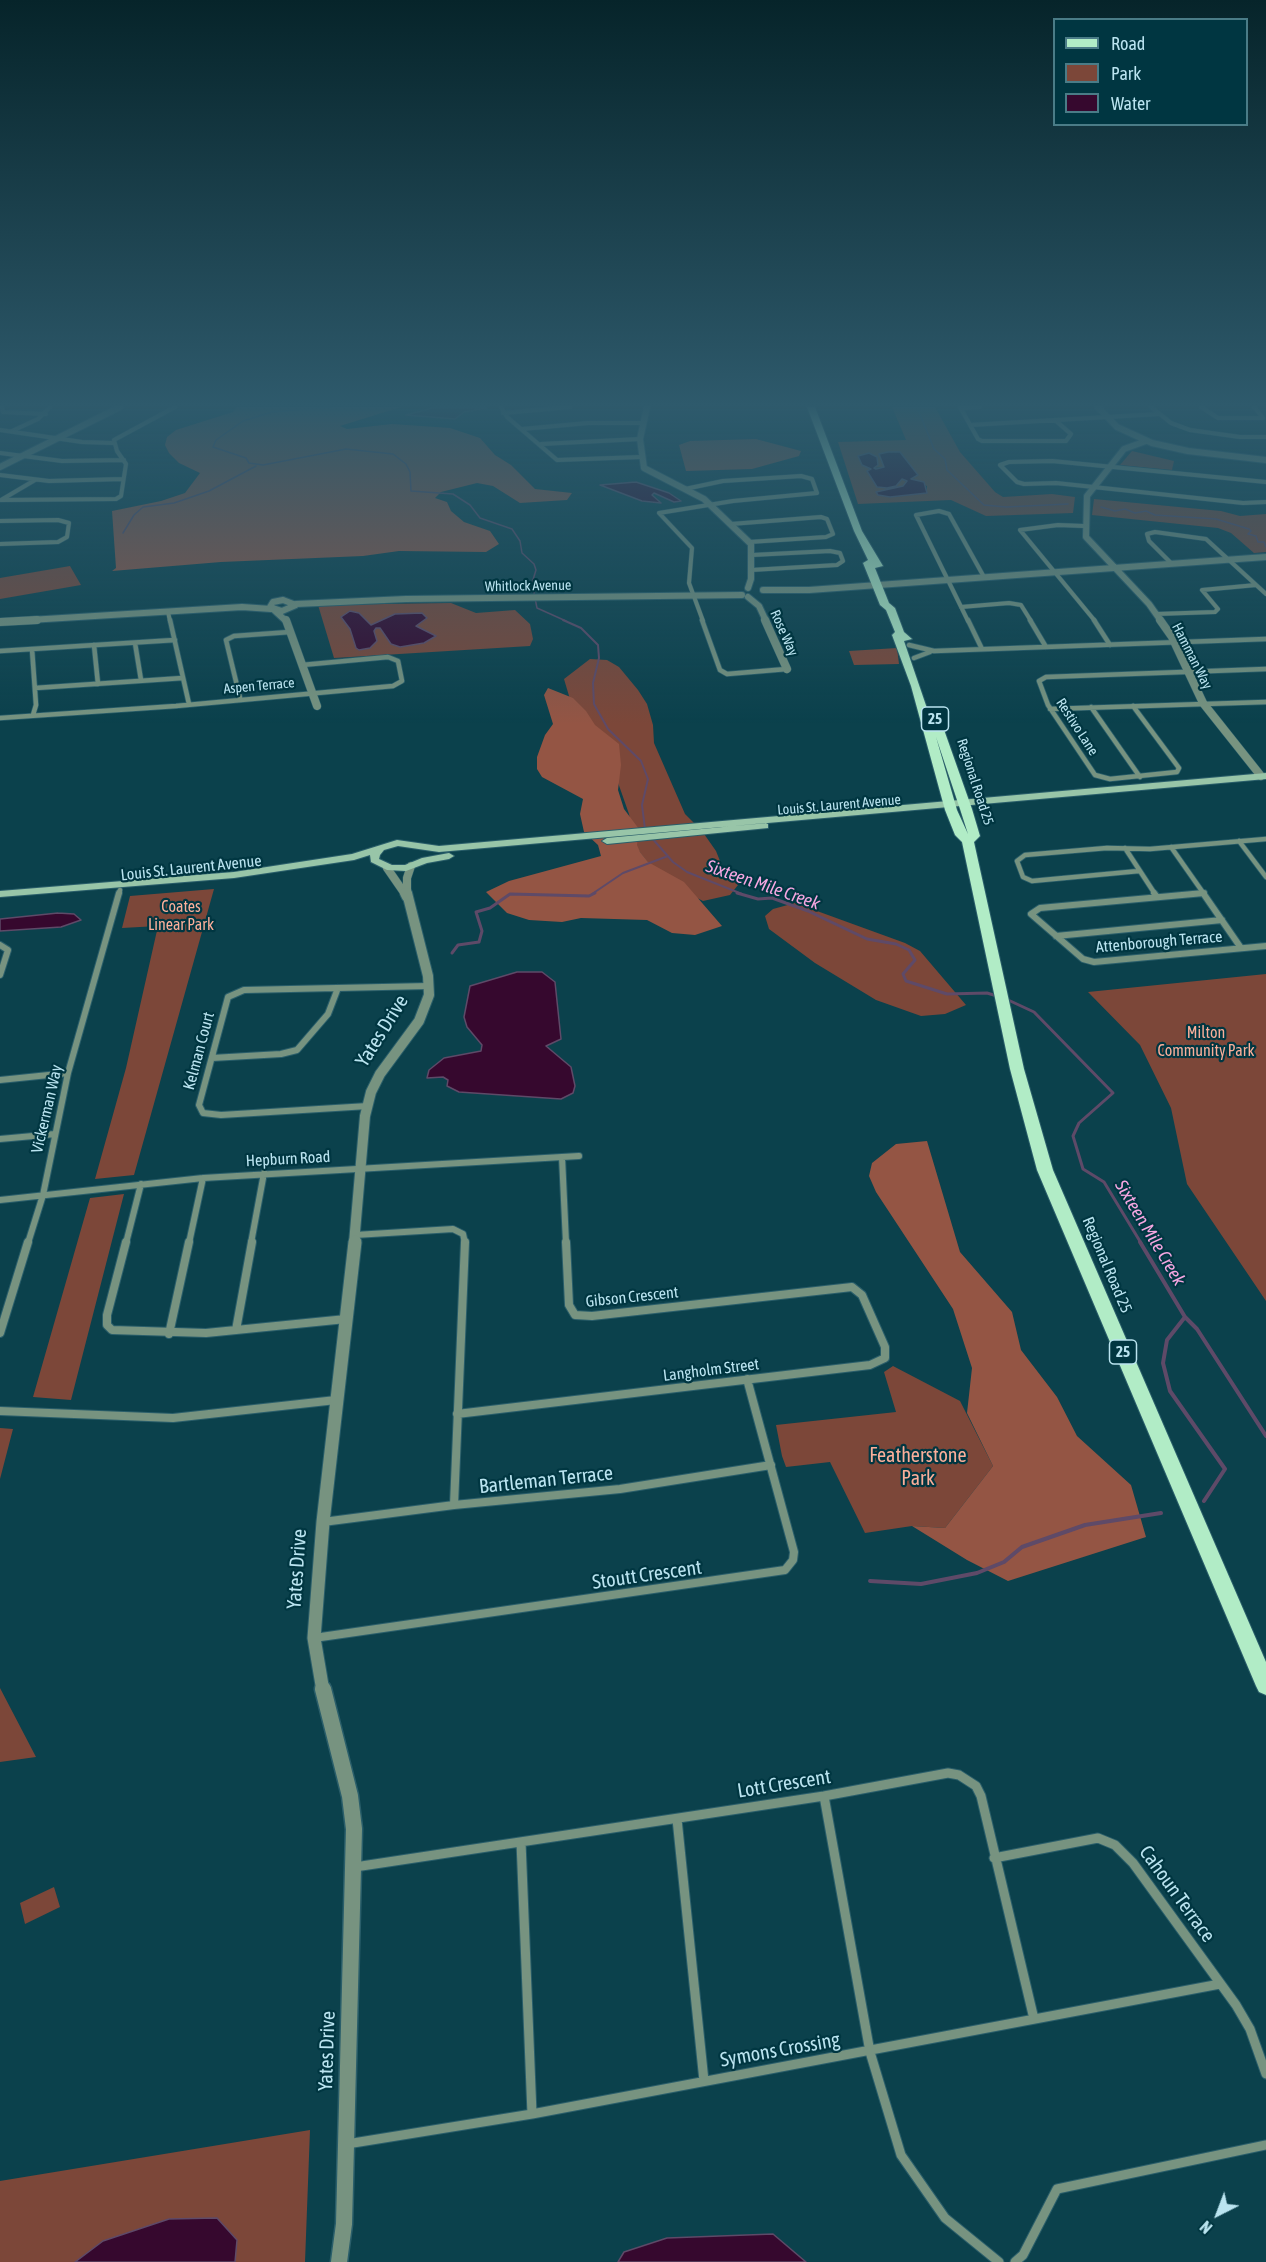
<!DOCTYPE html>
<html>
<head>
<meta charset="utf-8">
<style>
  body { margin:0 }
  #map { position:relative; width:1266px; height:2262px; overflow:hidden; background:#0b414c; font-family:"Asap Condensed",sans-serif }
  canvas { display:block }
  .legend { position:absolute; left:1053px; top:18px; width:195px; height:108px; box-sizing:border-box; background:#003641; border:2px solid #4a7c87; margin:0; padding:8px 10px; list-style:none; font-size:18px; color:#bae4f0 }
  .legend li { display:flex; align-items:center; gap:12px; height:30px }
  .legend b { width:30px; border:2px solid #4a7c87 }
  .north { position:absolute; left:1188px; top:2184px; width:60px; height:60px; -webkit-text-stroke:4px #003641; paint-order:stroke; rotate:222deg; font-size:16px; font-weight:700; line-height:24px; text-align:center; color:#bae4f0 }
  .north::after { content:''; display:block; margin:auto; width:21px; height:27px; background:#bae4f0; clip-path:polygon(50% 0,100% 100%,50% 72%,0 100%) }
</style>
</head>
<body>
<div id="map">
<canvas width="1266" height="2262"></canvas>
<ul class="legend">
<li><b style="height:8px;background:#b1ecc6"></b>Road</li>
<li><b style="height:16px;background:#7c4739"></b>Park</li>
<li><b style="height:16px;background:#36082e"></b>Water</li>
</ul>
<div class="north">N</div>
</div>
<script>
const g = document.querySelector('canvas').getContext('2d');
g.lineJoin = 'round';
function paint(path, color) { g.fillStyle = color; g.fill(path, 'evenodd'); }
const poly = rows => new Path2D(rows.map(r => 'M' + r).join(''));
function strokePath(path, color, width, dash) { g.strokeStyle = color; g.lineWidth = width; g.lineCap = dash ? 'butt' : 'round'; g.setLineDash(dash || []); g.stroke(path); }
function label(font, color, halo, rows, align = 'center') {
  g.font = font + ' "Asap Condensed",sans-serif'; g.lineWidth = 4.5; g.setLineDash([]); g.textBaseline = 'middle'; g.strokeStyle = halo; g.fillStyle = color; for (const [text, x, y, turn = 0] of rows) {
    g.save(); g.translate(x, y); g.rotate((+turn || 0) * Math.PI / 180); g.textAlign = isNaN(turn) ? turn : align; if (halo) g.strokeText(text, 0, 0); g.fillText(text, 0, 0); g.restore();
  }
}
const green = poly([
  [892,407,935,407,960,452,995,492,1003,497,1052,494,1075,497,1073,513,986,516,951,500,858,504,838,442,906,440],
  [873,455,877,457,878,465,873,468,884,467,880,455,915,478,910,479,927,486,927,493,884,496,908,483,902,479,896,486,877,487,867,471,871,469,864,466],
  [1132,451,1174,461,1172,470,1120,465],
  [1094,499,1221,511,1240,516,1266,514,1266,552,1254,553,1231,533,1218,528,1092,515],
  [70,566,81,585,0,599,0,578],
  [451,603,476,613,515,610,530,624,533,639,530,646,334,658,318,605],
  [897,648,899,664,854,665,849,651],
  [590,659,607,660,619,667,638,690,647,704,653,725,654,743,685,814,702,831,716,851,722,866,738,885,730,895,703,901,662,880,635,846,629,814,609,757,572,706,564,679],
  [214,889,134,1175,95,1179,126,1068,158,926,122,928,130,896],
  [795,903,905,943,920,951,966,1005,945,1014,921,1016,876,1000,815,963,769,929,765,916,773,909],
  [1266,974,1266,1301,1187,1184,1171,1108,1140,1045,1088,992],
  [124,1194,71,1400,33,1397,90,1198],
  [893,1366,960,1401,993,1466,945,1528,912,1526,865,1533,830,1462,786,1467,782,1456,776,1425,896,1412,884,1372],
  [0,1428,13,1429,0,1479],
  [0,1688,36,1757,0,1762],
  [54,1887,60,1907,25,1924,20,1903],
  [310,2130,305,2262,0,2262,0,2181]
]);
const forest = poly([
  [237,407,401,407,340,426,347,429,392,424,450,428,480,438,495,455,511,465,535,489,572,493,567,500,520,503,493,486,477,483,441,492,435,498,447,502,451,511,464,522,490,531,499,544,486,552,399,551,363,556,221,562,112,571,116,568,112,511,161,501,185,493,200,473,179,463,169,453,165,445,167,437,176,430,233,412],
  [756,439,801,451,799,456,752,469,686,471,679,445,690,441],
  [548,688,573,698,586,711,595,725,619,744,621,765,618,790,624,809,639,829,637,845,640,852,648,862,684,882,722,926,695,935,672,933,647,920,581,918,562,922,529,920,507,913,486,892,509,881,601,856,598,845,584,832,580,814,583,799,542,777,537,769,537,757,545,735,553,724,544,695],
  [927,1141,960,1252,1012,1312,1021,1350,1057,1397,1077,1436,1131,1485,1146,1537,1008,1581,967,1560,912,1526,945,1528,993,1466,967,1413,972,1368,953,1309,876,1192,869,1176,872,1163,896,1144]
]);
const water = poly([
  [436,407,486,407,487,408,464,412,455,419,406,415,436,407],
  [888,452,900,452,918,475,911,479,924,482,927,493,890,497,878,495,876,492,903,486,907,481,902,479,896,486,887,488,877,487,867,471,871,469,862,465,858,456,869,453,877,457,878,465,874,468,876,469,884,467,879,454,888,452],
  [636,482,669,493,681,501,674,502,654,493,652,495,661,503,642,501,600,485,636,482],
  [350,611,359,613,371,625,395,614,422,613,427,618,416,626,436,636,424,643,400,647,391,644,380,628,376,628,374,631,377,641,370,648,359,650,356,648,350,629,341,617,350,611],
  [58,913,74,914,81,920,61,927,0,931,0,919,58,913],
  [517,972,542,972,555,982,561,1039,546,1046,571,1067,575,1086,573,1093,561,1099,459,1092,447,1086,448,1080,443,1077,427,1078,429,1070,444,1058,481,1051,482,1045,467,1027,464,1017,470,986,517,972],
  [217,2218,237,2240,235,2262,75,2262,103,2241,169,2219,217,2218],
  [773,2234,806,2262,618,2262,624,2252,667,2238,773,2234]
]);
const streamFar3 = poly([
  [331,407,272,412,243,421,216,440,213,447,246,458,249,463,263,465,346,449,393,454,406,464,410,472,411,491,453,494,470,505,480,518,512,529,520,541,522,553,534,564,536,570,532,583,537,608,566,621],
  [917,407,934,449,945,459,947,470,984,505,1006,507,1068,504],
  [1101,507,1115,511,1125,509,1135,513,1146,511,1155,515,1216,519,1249,529,1251,531,1248,534,1256,536,1258,542,1264,542,1266,547],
  [123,533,134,515,143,507,174,503,209,491,256,466]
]);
const streamFar2 = poly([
  [563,620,581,628,598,645,599,658,593,683,594,704,608,729,641,761,648,779,642,805,645,829],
  [651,837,673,862,687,872,742,894],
  [510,894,516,894],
  [592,894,623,873,668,856]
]);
const streamFar1 = poly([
  [737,893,758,899,772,898,808,911,867,939,896,944,909,950,915,960,903,974,906,981,947,994,987,993,997,996],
  [452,953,458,945,479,942,482,931,476,912,490,908,510,894,589,896,595,893],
  [1006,999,1034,1012,1113,1093,1079,1123,1073,1136,1083,1169,1104,1182,1141,1243]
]);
const stream = poly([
  [1140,1242,1185,1317,1197,1329,1266,1436],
  [1185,1317,1167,1340,1163,1363,1170,1391,1225,1469,1204,1501],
  [870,1581,921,1584,977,1573,1004,1562,1022,1547,1085,1525,1161,1513]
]);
const minorFar4 = poly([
  [2,407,3,412,46,414],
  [501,407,507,417,557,460,641,457],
  [960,407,978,439,982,441,1066,441,1071,434,1055,420],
  [1151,407,1171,423,1190,430,1240,437,1266,437],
  [1201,407,1218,418,1263,418,1254,407],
  [961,408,980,407],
  [503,413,570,407],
  [970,425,1159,414],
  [522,429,588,423,644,423],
  [0,430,82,442,113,443],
  [12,431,38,419,50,407],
  [541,444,640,439],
  [0,453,62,461,124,460],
  [0,475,49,481,123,479],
  [1266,482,1052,461,1009,462,1000,465,1017,482,1024,484,1056,483,1243,503,1266,502],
  [685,489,723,481,801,476,812,479,817,493,733,501,659,513,692,548,689,583,703,621],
  [1,500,116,499,121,496,126,464,117,451,114,440,175,407],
  [1,500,35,480],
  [0,521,58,520,69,523,67,537,58,542,0,544],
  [731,524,821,517,827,519,833,534,826,537,749,542],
  [1084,526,1058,525,1020,530,1095,621],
  [1172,564,1149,541,1147,534,1155,532,1206,539,1266,594],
  [751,570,837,565,843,561,840,553,830,551,752,555],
  [961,607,1009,603,1021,605,1031,621],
  [168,612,170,621],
  [1156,614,1215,612,1218,609,1202,590,1256,585],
  [968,621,916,515,939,511,949,514,984,577]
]);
const minorFar3 = poly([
  [170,620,189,704],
  [702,620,720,670,727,674,787,669],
  [968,620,982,649],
  [1030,620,1046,647],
  [1094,620,1110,645],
  [135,643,141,680],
  [94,645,98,684],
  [909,645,934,651,1266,639],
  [32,649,36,705,33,715],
  [0,651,175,640],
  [914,658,930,652],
  [35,688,183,678],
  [240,698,226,640,234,636,290,632],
  [1133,706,1179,768,1177,772,1110,779,1095,775,1048,705,1039,681,1046,677,1266,669],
  [1091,707,1140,777],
  [1050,709,1266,702],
  [0,718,176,706,393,686,402,681,398,661,388,657,302,665],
  [1239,841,1266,877],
  [1171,847,1204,894],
  [1125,848,1155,894],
  [1139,871,1032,881,1023,877,1017,861,1025,855,1107,848,1150,849,1266,839],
  [119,894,120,890],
  [1191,894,1204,893]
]);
const minorFar2 = poly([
  [1154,893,1157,897],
  [1203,893,1241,948],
  [1204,893,1040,908,1031,914,1083,959,1094,962,1266,946],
  [1056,936,1222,920],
  [0,945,8,950,0,975],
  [212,1058,281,1054,297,1050,328,1014,338,988],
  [0,1080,68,1073],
  [368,1106,221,1115,203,1113,199,1105,228,997,244,990,429,986],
  [0,1139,55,1134],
  [562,1157,566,1243],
  [0,1200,203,1178,579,1156],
  [355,1235,453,1229,463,1234,465,1243],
  [28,1243,43,1195,68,1073,119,893],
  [126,1243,141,1184],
  [189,1243,203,1178],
  [251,1243,264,1173]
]);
const minorFar1 = poly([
  [126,1242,107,1315,107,1325,112,1330,206,1333,346,1319],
  [236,1330,252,1242],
  [0,1333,28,1242],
  [169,1334,189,1242],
  [0,1411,173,1418,336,1400],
  [457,1414,870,1365,885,1358,885,1347,862,1295,852,1287,592,1316,575,1315,569,1305,566,1242],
  [454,1505,465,1242],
  [323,1522,454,1505,620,1489,771,1465],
  [314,1638,785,1570,793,1560,794,1552,747,1379]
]);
const minor = poly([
  [824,1796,870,2052,901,2155,945,2218,999,2262],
  [677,1819,704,2081],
  [521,1842,532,2114],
  [994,1858,1098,1838,1115,1845,1133,1863,1236,2005,1250,2029,1266,2074],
  [355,1867,824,1796,948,1773,959,1775,976,1786,981,1796,1034,2019],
  [347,2144,532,2114,1220,1984],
  [1015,2262,1023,2255,1057,2189,1266,2145]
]);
const tertiaryFar4 = poly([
  [647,407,640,439,644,468,704,499,751,544,751,579,748,588],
  [1098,407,1117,427,1152,443,1188,451,1266,460],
  [1146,441,1124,449,1087,496,1086,537,1149,604,1161,621],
  [0,467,120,407],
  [763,590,809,590,1266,557],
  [748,597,759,606,766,621],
  [283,600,296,605,282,611,270,607,273,602,283,600],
  [296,604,406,599,742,595],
  [274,610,286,621],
  [13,621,242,607,271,609]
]);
const tertiaryFar3 = poly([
  [286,620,317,706],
  [765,620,787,669],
  [1160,620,1172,637,1203,703,1261,776],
  [0,622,37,620],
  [387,868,405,894],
  [407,894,407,878,411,866]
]);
const tertiaryFar2 = poly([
  [405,893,407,897],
  [354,1243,365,1116,371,1092,380,1074,419,1021,429,995,428,976,407,893]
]);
const tertiaryFar1 = poly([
  [323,1691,314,1638,323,1522,355,1242]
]);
const tertiary = poly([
  [323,1689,350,1796,354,1829,344,2224,339,2262]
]);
const secondary = poly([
  [1266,773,1266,779,439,852,398,846,384,850,380,855,379,859,392,865,405,865,422,858,449,853,454,856,449,859,427,863,406,871,387,870,371,862,370,855,354,860,234,878,0,897,0,891,234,872,352,854,397,840,439,846,1266,773],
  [765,823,768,824,768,828,607,844,602,841,607,838,765,823]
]);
const primary = poly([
  [807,407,815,407,862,531,883,566,875,568,889,603,895,608,904,632,912,639,904,641,932,723,937,721,942,724,972,809,980,836,974,842,1024,1069,1053,1170,1266,1662,1266,1695,1259,1692,1256,1686,1037,1170,1010,1069,962,842,955,835,945,810,911,686,892,635,895,632,886,610,880,605,863,563,868,560,854,531,807,407],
  [936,737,960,809,968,834,957,810,936,737]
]);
const farStreetnames = [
  ["Whitlock Avenue",528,586,-1],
  ["Rose Way",784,633,66],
  ["Hamman Way",1192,656,63],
  ["Aspen Terrace",259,686,-5],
  ["Restivo Lane",1077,727,57],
  ["Regional Road 25",975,782,72],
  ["Louis St. Laurent Avenue",839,805,-5]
];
const shields = [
  [935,719,27],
  [1123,1352,27]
];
const shieldNames = [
  ["25",935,719],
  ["25",1123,1352]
];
const streetNames = [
  ["Louis St. Laurent Avenue",191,868,-6],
  ["Attenborough Terrace",1159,942,-5],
  ["Kelman Court",199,1051,-75],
  ["Vickerman Way",47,1109,-77],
  ["Hepburn Road",288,1159,-3],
  ["Regional Road 25",1107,1265,67],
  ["Gibson Crescent",632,1297,-6],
  ["Langholm Street",711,1370,-7]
];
const parkNames = [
  ["Coates",181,907],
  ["Linear Park",181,925],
  ["Milton",1206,1033],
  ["Community Park",1206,1051]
];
const waterNames = [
  ["Sixteen Mile Creek",763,885,19],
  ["Sixteen Mile Creek",1150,1233,59]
];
const nearStreetnames = [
  ["Yates Drive",382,1031,-58],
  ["Bartleman Terrace",546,1480,-6],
  ["Yates Drive",297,1569,-86],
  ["Stoutt Crescent",647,1575,-8],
  ["Lott Crescent",784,1784,-9],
  ["Cahoun Terrace",1177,1894,54],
  ["Symons Crossing",780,2050,-10],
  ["Yates Drive",327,2051,-88]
];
const nearParknames = [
  ["Featherstone",918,1456],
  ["Park",918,1479]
];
paint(green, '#7c4739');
paint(forest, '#945544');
paint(water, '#36082e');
strokePath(water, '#5e4a68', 1.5);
strokePath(streamFar3, '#5e4a68', 1.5);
strokePath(streamFar2, '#5e4a68', 2);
strokePath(streamFar1, '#5e4a68', 3);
strokePath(stream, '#5e4a68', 4);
strokePath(minorFar4, '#2a5e6a', 5);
strokePath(minorFar3, '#2a5e6a', 6);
strokePath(minorFar2, '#2a5e6a', 8);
strokePath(minorFar1, '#2a5e6a', 10);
strokePath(minor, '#2a5e6a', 11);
strokePath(tertiaryFar4, '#2a5e6a', 8);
strokePath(tertiaryFar3, '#2a5e6a', 9);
strokePath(tertiaryFar2, '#2a5e6a', 12);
strokePath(tertiaryFar1, '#2a5e6a', 15);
strokePath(tertiary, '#2a5e6a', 19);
strokePath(secondary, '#2a5e6a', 2);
strokePath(primary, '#2a5e6a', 2);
strokePath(minorFar4, '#779380', 4);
strokePath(minorFar3, '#779380', 4.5);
strokePath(minorFar2, '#779380', 6);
strokePath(minorFar1, '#779380', 8);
strokePath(minor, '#779380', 9);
strokePath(tertiaryFar4, '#779380', 6);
strokePath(tertiaryFar3, '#779380', 8);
strokePath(tertiaryFar2, '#779380', 10);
strokePath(tertiaryFar1, '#779380', 13);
strokePath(tertiary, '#779380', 16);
paint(secondary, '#98c5a8');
paint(primary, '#b1ecc6');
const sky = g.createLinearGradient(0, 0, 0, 724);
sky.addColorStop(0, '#06242a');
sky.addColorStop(0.56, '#2e5a6c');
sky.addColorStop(1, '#2e5a6c00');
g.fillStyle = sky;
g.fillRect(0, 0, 1266, 724);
label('14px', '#bae4f0', '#003641', farStreetnames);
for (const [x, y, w] of shields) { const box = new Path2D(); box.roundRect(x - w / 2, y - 12, w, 24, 4.5); g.fillStyle = '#003641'; g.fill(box); strokePath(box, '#bae4f0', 1.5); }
label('bold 15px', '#bae4f0', null, shieldNames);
label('16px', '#bae4f0', '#003641', streetNames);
label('16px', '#fbaf9a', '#003641', parkNames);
label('italic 18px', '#f6a7e2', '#003641', waterNames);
label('20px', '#bae4f0', '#003641', nearStreetnames);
label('20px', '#fbaf9a', '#003641', nearParknames);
</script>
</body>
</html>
